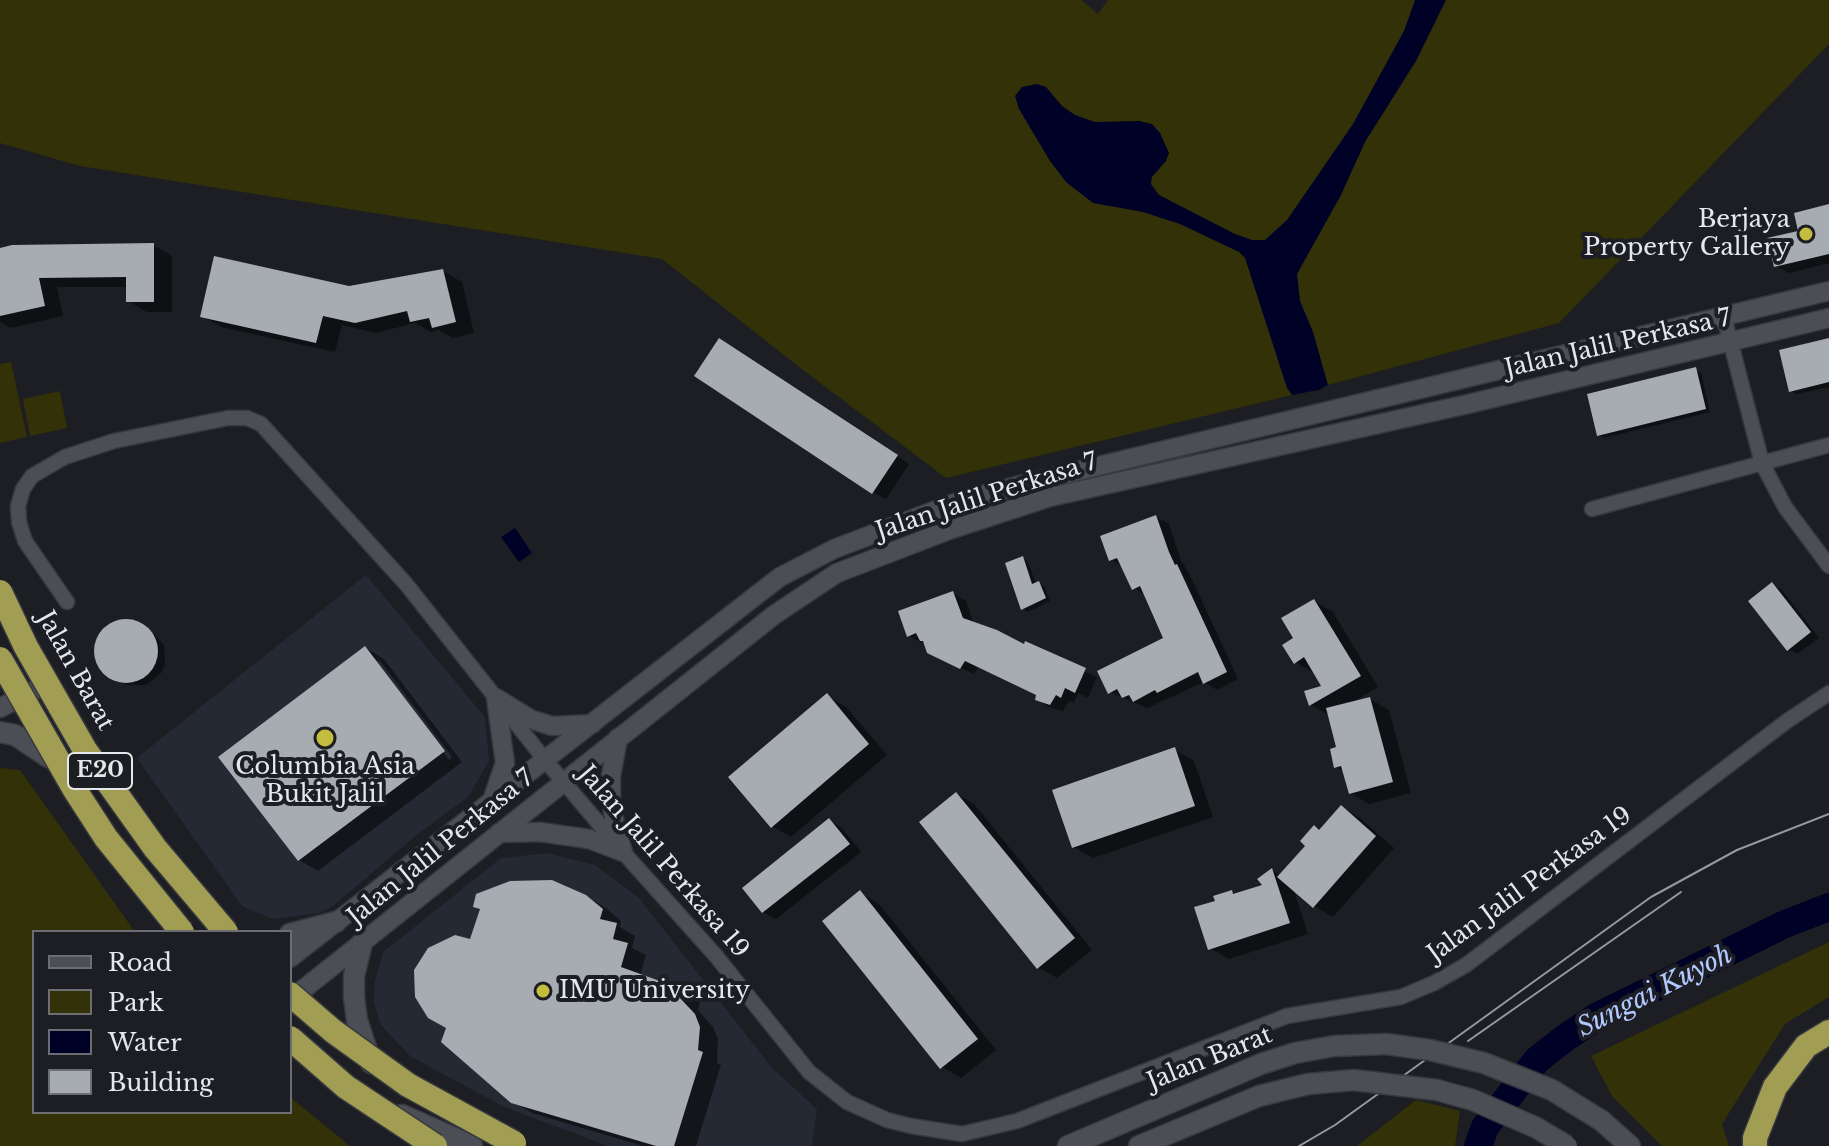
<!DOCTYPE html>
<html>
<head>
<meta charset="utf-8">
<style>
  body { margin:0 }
  #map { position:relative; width:1829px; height:1146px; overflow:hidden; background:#1c1e24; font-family:"Libre Baskerville",serif }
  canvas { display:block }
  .legend { position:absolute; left:32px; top:930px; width:260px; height:184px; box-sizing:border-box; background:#1c1e24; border:2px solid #6c6e74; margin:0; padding:10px 14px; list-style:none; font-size:24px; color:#e5e7eb }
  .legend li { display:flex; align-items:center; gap:16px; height:40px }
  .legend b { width:40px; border:2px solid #6c6e74 }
</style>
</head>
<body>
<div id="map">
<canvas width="1829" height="1146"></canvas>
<ul class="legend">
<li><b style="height:10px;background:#4b4e55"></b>Road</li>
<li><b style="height:22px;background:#333107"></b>Park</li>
<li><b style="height:22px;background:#000127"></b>Water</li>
<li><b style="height:22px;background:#a7abb2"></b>Building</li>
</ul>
</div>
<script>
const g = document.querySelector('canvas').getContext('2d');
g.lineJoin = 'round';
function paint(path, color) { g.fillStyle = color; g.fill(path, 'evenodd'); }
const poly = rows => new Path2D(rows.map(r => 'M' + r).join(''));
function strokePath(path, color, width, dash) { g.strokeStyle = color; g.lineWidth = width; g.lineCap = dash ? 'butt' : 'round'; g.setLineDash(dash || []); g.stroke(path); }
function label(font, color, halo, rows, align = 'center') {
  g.font = font + ' "Libre Baskerville",serif'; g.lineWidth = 8; g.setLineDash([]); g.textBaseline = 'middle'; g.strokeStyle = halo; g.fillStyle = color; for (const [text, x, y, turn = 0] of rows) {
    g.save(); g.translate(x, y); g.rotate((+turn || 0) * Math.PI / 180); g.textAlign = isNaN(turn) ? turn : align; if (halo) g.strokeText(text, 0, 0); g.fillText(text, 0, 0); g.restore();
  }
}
const built = poly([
  [366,575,485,717,489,761,468,797,418,834,334,905,319,913,273,919,242,906,137,758],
  [548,853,595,865,639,898,772,1068,817,1109,812,1146,608,1146,504,1107,410,1056,380,1024,374,1001,375,981,383,952,501,858]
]);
const green = poly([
  [0,0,1081,0,1098,14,1108,0,1829,0,1829,44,1559,323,1328,385,1319,390,1292,395,946,478,799,367,662,259,80,166,0,143],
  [11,362,27,437,0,443,0,364],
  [60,391,67,428,30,436,23,399],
  [0,768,20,770,135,932,34,932,34,1112,290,1112,290,1097,350,1146,0,1146],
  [1829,942,1829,997,1785,1024,1722,1124,1729,1146,1662,1146,1612,1096,1591,1056],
  [1416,1100,1460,1111,1455,1146,1357,1146]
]);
const water = poly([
  [1415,0,1446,0,1416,61,1365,142,1341,195,1297,274,1300,301,1313,332,1328,385,1319,390,1292,395,1287,388,1245,258,1239,252,1180,224,1143,212,1093,203,1066,182,1050,161,1019,109,1015,96,1022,87,1037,84,1046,87,1062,106,1075,115,1095,122,1139,121,1152,124,1160,133,1169,153,1166,161,1152,177,1151,184,1159,195,1235,234,1252,240,1265,240,1287,220,1353,124,1404,31],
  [515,528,532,553,519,562,501,537]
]);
const shadow = poly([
  [1829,206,1829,263,1789,273,1776,266,1800,232],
  [153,245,172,256,172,312,147,312,128,301,128,287,57,287,63,316,10,328,0,322,0,250],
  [443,271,462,282,474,333,453,338,439,330,431,332,415,323,376,333,342,325,335,352,221,327,202,316],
  [1829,340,1829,387,1797,394,1791,391],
  [732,348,909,464,886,499,873,492],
  [1695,370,1701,373,1710,412,1604,438,1599,435],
  [1156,517,1169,524,1181,561,1189,573,1238,679,1217,690,1204,682,1147,708,1110,692,1166,639,1147,596,1134,588,1124,567,1111,560],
  [1023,558,1028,562,1036,584,1044,586,1050,601,1028,612,1022,608],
  [1773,585,1782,590,1819,638,1797,654,1788,649],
  [953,593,966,601,974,624,1097,677,1088,698,1078,693,1074,703,1069,701,1063,711,1049,707,1037,699,1038,695,978,667,974,674,942,659,924,641,921,643,908,635],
  [1314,601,1333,612,1378,687,1353,702,1370,699,1389,710,1411,793,1369,804,1351,793,1344,771,1336,767,1339,749,1330,716,1311,705,1307,693,1324,687,1314,673,1295,662,1296,639],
  [130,621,150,630,164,645,165,665,161,673,146,685,127,685,118,681,108,675,97,659,98,640,111,625],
  [366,648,384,659,462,762,318,871,299,860],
  [374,661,380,661,452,757,449,760],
  [827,696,846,707,887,755,791,837,772,826],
  [1175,750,1194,761,1213,817,1093,858,1074,847],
  [957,794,975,805,1092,950,1057,978,1038,967],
  [1342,808,1360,818,1394,848,1333,917,1314,906,1293,888,1308,934,1229,959,1210,948,1217,902,1231,892,1237,895,1265,886,1272,870,1281,876],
  [829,821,842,828,861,852,776,919,763,912],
  [860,893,879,904,996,1050,961,1078,942,1067],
  [586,896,606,908,621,921,620,927,635,936,632,948,646,955,640,976,681,991,700,1002,698,1010,713,1027,718,1039,717,1063,721,1065,696,1146,643,1146,532,1113,512,1101,471,941]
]);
const river = poly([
  [1478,1146,1485,1127,1537,1060,1565,1038,1598,1016,1785,924,1829,907]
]);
const building = poly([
  [1829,204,1829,254,1774,267,1767,238,1798,231,1794,213],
  [154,243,154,302,126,302,126,277,39,278,45,306,0,316,0,248,12,245],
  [214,256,349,286,443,269,456,322,432,328,429,318,410,322,407,311,355,323,323,316,316,343,200,317],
  [719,338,898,455,872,494,694,376],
  [1829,338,1829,382,1789,392,1779,350],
  [1696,367,1706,409,1597,436,1587,394],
  [1156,515,1169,552,1175,565,1177,564,1227,672,1203,684,1198,672,1157,693,1155,690,1133,702,1129,695,1122,698,1117,689,1108,694,1097,671,1163,638,1140,586,1132,590,1117,558,1109,561,1100,536],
  [1023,556,1032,584,1039,581,1046,598,1021,610,1005,563],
  [1772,582,1811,632,1787,651,1748,601],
  [953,591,963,618,997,630,1024,644,1025,641,1086,668,1075,693,1065,688,1061,698,1056,695,1050,705,1035,700,1036,695,965,661,960,669,927,653,923,641,920,641,916,633,907,637,898,611],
  [1314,599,1361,676,1309,706,1304,691,1321,686,1304,657,1294,664,1282,645,1293,638,1281,618],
  '94 651a32 32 0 1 1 64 0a32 32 0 1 1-64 0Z',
  [365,646,445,751,298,861,218,757],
  [827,693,869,744,771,828,728,777],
  [1370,697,1393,782,1349,794,1341,766,1334,768,1330,749,1336,747,1326,708],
  [1175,747,1195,806,1072,848,1052,790],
  [956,792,1075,938,1037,969,919,822],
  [1341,805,1376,836,1313,908,1277,877,1305,846,1300,841,1314,825,1319,830],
  [829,818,850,844,762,913,742,888],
  [1272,868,1290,923,1208,950,1194,907,1215,901,1213,896,1232,890,1233,894,1262,885,1257,879],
  [552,880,586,895,603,909,600,919,617,923,613,939,628,943,621,967,682,989,680,998,695,1014,700,1027,698,1050,703,1052,674,1146,656,1146,511,1103,441,1042,446,1028,428,1018,415,997,414,970,428,948,455,935,470,939,480,909,473,907,476,894,510,881],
  [860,890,978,1039,940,1069,822,921]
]);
const minor = poly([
  [1724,317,1762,463,1785,507,1829,566],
  [1592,509,1829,445],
  [67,602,25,541,19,522,18,506,23,489,32,476,65,457,114,441,228,418,247,418,261,424,406,584,545,760,623,852,716,956,809,1072,847,1102,887,1120,911,1126,962,1134,1017,1121,1287,1016,1401,997,1434,983,1466,965,1787,721,1829,693]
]);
const tertiary = poly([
  [496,698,530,719,552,726,592,724],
  [0,708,48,683],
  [618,738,611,776,611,797,615,825,623,852],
  [492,801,505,763,496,698],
  [499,833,540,832,589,839,623,852],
  [290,958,758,594,780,577,834,549,960,501,1036,481,1829,291],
  [291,999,774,615,837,573,949,530,1050,497,1468,404,1829,318]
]);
const secondary = poly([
  [0,732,15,735,48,757],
  [290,934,336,922],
  [362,943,354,976,354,997,357,1020,371,1063],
  [402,1115,472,1146],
  [1602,1121,1630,1146],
  [1068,1146,1261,1064,1295,1053,1334,1046,1386,1044],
  [1139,1146,1259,1096,1308,1084,1354,1080]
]);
const motorway = poly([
  [1755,1146,1755,1138,1775,1087,1806,1046,1829,1032]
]);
const tram = poly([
  [1468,1041,1681,892],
  [1299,1146,1335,1125,1651,897,1737,850,1829,814]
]);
const secondaryBridge = poly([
  [1386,1044,1430,1050,1484,1063,1552,1090,1602,1121],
  [1354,1080,1437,1090,1473,1100,1537,1128,1567,1146]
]);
const motorwayBridge = poly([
  [0,592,26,647,85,750,155,848,226,932],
  [0,659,75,790,106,838,182,932],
  [290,994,333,1031,408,1085,514,1143],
  [290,1038,346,1087,435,1146]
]);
const markers = [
  [1806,234,8,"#c2bd3f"],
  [325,738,10,"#c2bd3f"],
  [543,991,8,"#c2bd3f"]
];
const shields = [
  [100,771,64]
];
const shieldNames = [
  ["E20",100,771]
];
const poiNames = [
  ["Berjaya",1790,220],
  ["Property Gallery",1790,248],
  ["Columbia Asia",325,767,"center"],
  ["Bukit Jalil",325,795,"center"],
  ["IMU University",559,991,"left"]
];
const streetNames = [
  ["Jalan Jalil Perkasa 7",1618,344,-13],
  ["Jalan Jalil Perkasa 7",987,497,-18],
  ["Jalan Barat",75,671,61],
  ["Jalan Jalil Perkasa 7",441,848,-39],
  ["Jalan Jalil Perkasa 19",663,862,49],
  ["Jalan Jalil Perkasa 19",1530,885,-36],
  ["Jalan Barat",1210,1059,-22]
];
const waterNames = [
  ["Sungai Kuyoh",1655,992,-27]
];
paint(built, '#242934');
paint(green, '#333107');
paint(water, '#000127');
paint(shadow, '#0007');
strokePath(river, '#000127', 28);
paint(building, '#a7abb2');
strokePath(minor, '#38393e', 17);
strokePath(tertiary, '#38393e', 21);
strokePath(secondary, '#38393e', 23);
strokePath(motorway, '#38393e', 27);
strokePath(minor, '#4b4e55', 14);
strokePath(tertiary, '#4b4e55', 18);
strokePath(secondary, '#4b4e55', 20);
strokePath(motorway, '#a19e54', 24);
strokePath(tram, '#97999e', 2);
strokePath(secondaryBridge, '#38393e', 23, []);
strokePath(motorwayBridge, '#38393e', 27, []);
strokePath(secondaryBridge, '#4b4e55', 20);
strokePath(motorwayBridge, '#a19e54', 24);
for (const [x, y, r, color] of markers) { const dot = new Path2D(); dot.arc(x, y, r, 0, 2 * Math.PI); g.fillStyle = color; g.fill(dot); strokePath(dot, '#1c1e24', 3); }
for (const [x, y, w] of shields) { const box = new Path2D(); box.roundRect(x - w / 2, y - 18, w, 36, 6); g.fillStyle = '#1c1e24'; g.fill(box); strokePath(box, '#e5e7eb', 2); }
label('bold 22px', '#e5e7eb', null, shieldNames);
label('24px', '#e5e7eb', '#1c1e24', poiNames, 'right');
label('24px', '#e5e7eb', '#1c1e24', streetNames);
label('italic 26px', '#b0c8fe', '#1c1e24', waterNames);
</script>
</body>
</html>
